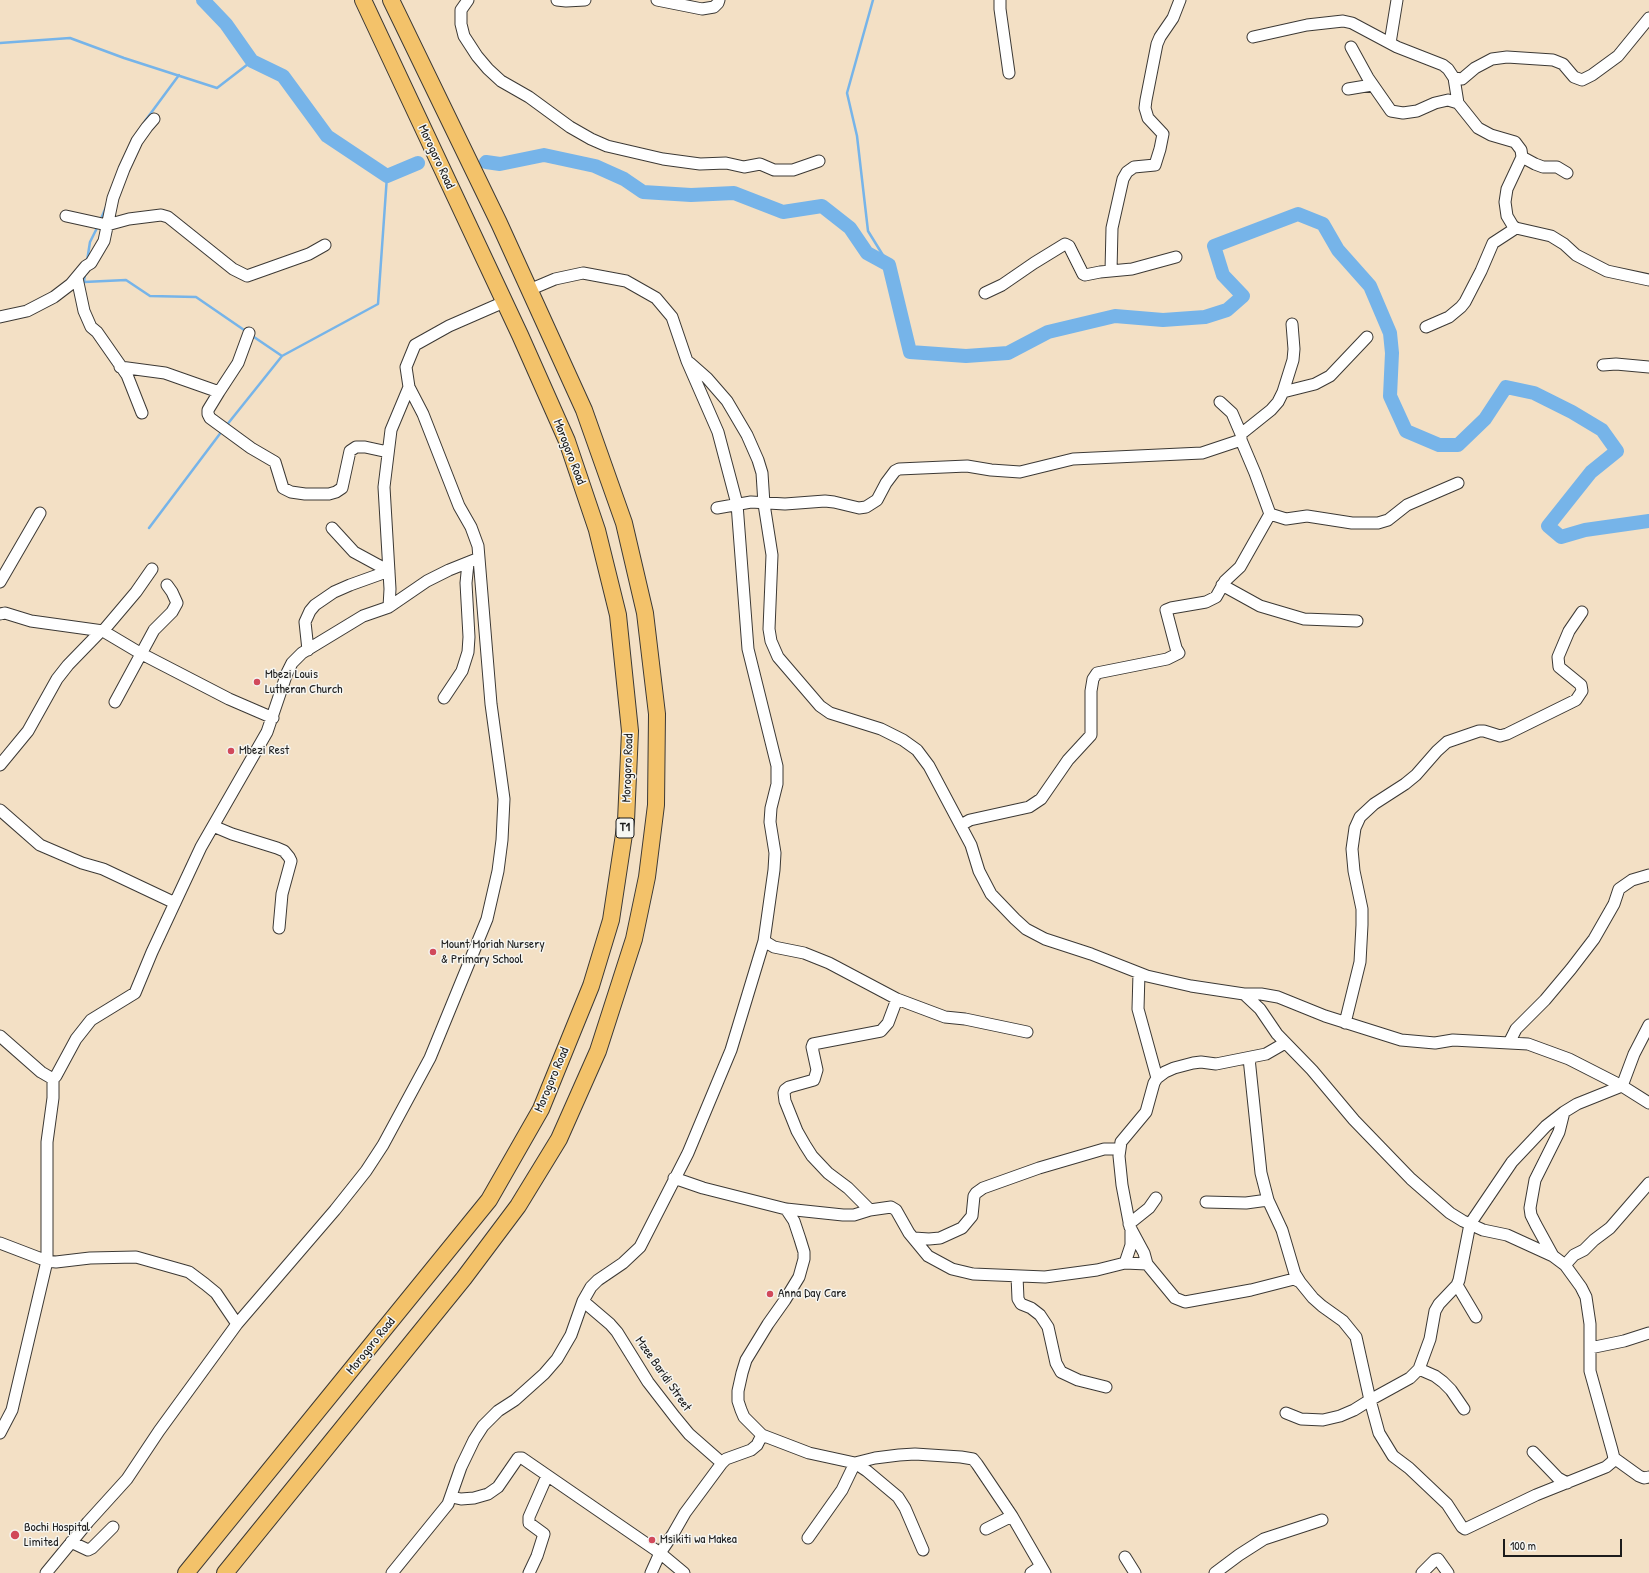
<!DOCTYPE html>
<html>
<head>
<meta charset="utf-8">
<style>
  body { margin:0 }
  #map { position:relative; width:1649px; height:1573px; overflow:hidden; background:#f3e0c5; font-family:"Patrick Hand",sans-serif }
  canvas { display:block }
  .scale { position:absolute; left:1503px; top:1539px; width:119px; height:18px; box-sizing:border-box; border:2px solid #1c1c1c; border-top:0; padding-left:5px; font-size:12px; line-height:14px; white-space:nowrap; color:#1c1c1c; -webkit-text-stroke:3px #f6f6f2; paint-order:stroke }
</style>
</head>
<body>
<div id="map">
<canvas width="1649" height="1573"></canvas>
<div class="scale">100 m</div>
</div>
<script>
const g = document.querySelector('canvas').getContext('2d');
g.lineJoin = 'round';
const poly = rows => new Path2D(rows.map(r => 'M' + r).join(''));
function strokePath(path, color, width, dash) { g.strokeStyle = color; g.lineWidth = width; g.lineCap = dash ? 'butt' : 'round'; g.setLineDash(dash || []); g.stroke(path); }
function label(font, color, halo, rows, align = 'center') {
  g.font = font + ' "Patrick Hand",sans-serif'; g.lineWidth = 3; g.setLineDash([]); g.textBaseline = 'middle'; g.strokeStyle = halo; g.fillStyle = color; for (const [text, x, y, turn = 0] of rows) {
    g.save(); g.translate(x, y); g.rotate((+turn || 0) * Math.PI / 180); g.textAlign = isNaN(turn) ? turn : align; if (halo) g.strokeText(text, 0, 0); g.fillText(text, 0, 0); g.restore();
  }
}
const stream = poly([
  [873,0,847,93,857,136,868,231,889,265],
  [0,43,70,38,124,58,217,88,252,61],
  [145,121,179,75],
  [100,221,106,207],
  [87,261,90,242,98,226],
  [85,273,84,282,126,280,150,296,196,297,247,332],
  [251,335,282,356],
  [226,426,282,356,378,304,387,176],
  [149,528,222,431]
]);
const river = poly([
  [203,0,226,24,252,61,283,76,327,136,387,176,418,163],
  [486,162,500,164,544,155,595,166,624,179,643,192,691,195,734,193,783,212,822,206,850,228,867,253,889,265,910,352,966,356,1008,353,1048,332,1115,316,1163,320,1205,317,1227,310,1243,296,1223,275,1214,246,1298,214,1323,224,1338,250,1370,286,1390,333,1392,353,1390,396,1406,431,1439,445,1458,445,1485,419,1506,387,1534,393,1572,412,1602,430,1617,451,1591,472,1548,526,1561,537,1585,530,1649,521]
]);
const minor = poly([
  [468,0,461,10,461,24,464,36,477,56,488,69,501,81,529,97,570,127,591,139,607,146,663,159,700,164,726,163,744,167,760,164,774,170,793,170,819,161],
  [557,0,566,1,585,0],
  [657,0,702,9,714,7,718,3,719,0],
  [1000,0,1000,9,1009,73],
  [1253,37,1307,25,1343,21,1352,23,1397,47,1443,65,1448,69,1454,78,1458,103,1478,128,1491,135,1515,142,1521,150,1522,157,1507,189,1505,202,1507,216,1513,226,1516,228,1551,236,1564,244,1576,255,1607,271,1649,280],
  [1390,43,1397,0],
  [1351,47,1368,78,1391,111,1403,113,1417,111,1435,103,1448,100,1458,103],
  [1454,78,1462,79,1475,68,1492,59,1507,57,1553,60,1563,64,1574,77,1582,80,1592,75,1618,56,1649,18],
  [1348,89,1372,85],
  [1522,157,1535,164,1543,167,1557,167,1567,173],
  [66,216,107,225,129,219,161,215,168,217,233,269,247,276,309,254,325,245],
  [1111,271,1112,228,1123,179,1127,172,1134,167,1155,165,1160,149,1163,134,1148,118,1145,108,1146,100,1157,44,1160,37,1173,18,1180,0],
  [77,278,84,311,91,327,97,332,127,375,142,413],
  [985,293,1002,285,1034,263,1065,244,1069,246,1083,274,1085,275,1100,272,1132,269,1176,257],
  [0,317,27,311,54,297,71,284,86,266,91,263,104,241,113,198,124,169,137,141,147,127,154,119],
  [1426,327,1449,317,1461,307,1465,302,1481,271,1493,243,1516,228],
  [249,333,238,363,219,392,208,410,208,414,210,418,251,448,275,462,283,488,291,492,305,494,329,494,336,492,342,488,350,451,356,447,365,447,388,452],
  [690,363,707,378,727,401,747,435,758,460,762,473,764,504,772,555,769,629,771,641,778,657,820,706,830,713,881,729,903,740,917,750,929,766,971,845,979,871,991,894,1015,919,1026,929,1045,939,1091,954,1147,976,1191,986,1244,994,1261,994,1278,997,1325,1016,1401,1040,1435,1043,1453,1040,1528,1044,1569,1059,1622,1086,1649,1103],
  [1603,365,1616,364,1649,367],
  [120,367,165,373,219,392],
  [1283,392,1293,360,1294,349,1292,324],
  [1220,402,1232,413,1241,434],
  [1241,440,1241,434,1271,410,1278,402,1283,392,1315,384,1330,376,1367,337],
  [717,508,751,502,785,504,825,501,834,502,859,508,866,507,877,500,886,483,895,471,899,469,967,466,991,470,1020,472,1073,459,1202,453,1241,440,1255,473,1270,514,1240,567,1225,581,1216,597,1206,602,1171,608,1166,610,1176,648,1179,653,1167,659,1097,673,1093,679,1091,691,1091,735,1068,760,1041,799,1029,807,970,820,961,825],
  [1270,514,1286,519,1307,516,1352,523,1378,523,1388,520,1407,505,1458,483],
  [332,528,354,552,389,571],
  [0,582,40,513],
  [1222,585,1260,606,1304,619,1357,621],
  [389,607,390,589,384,487,391,430,409,387],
  [0,614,5,613,31,621,103,631,140,653,229,699,273,718],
  [103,631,136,592,152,569],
  [308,650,305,622,310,611,315,605,334,592,350,585,389,571],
  [444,698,462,671,468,652,469,637,466,583,468,563],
  [115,702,154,630,172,612,177,603,172,592,167,585],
  [0,765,28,731,57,679,68,665,101,631],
  [0,810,40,845,82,863,103,869,175,903],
  [213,826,232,834,277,848,284,851,289,857,291,861,282,894,279,928],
  [764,941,774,947,804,953,829,963,897,999,945,1017,965,1019,1027,1032],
  [1139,973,1138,1009,1157,1078],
  [1244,994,1260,1009,1277,1034,1312,1070,1354,1120,1411,1179,1450,1213,1463,1221,1470,1224,1483,1230,1507,1235,1553,1256,1565,1265,1581,1287,1586,1297,1590,1324,1590,1371,1612,1450,1614,1458,1612,1462,1606,1467,1536,1495,1465,1529,1462,1527,1447,1504,1409,1468,1393,1456,1379,1433,1370,1400,1410,1378,1419,1369,1430,1339,1435,1311,1439,1304,1457,1285,1459,1280,1470,1224,1512,1162,1546,1126,1564,1112,1577,1104,1622,1086,1634,1054,1649,1025],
  [1345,1023,1360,962,1362,925,1362,909,1354,871,1352,849,1355,828,1360,817,1374,804,1405,784,1416,775,1437,751,1447,742,1479,731,1484,731,1500,736,1507,734,1576,700,1582,691,1581,685,1559,667,1558,657,1569,631,1582,612],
  [0,1036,41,1072,53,1079],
  [1509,1043,1516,1029,1545,1000,1571,969,1594,939,1614,904,1619,889,1632,880,1649,875],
  [1249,1058,1261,1173,1268,1200,1282,1230,1295,1274,1300,1282],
  [674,1178,703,1188,786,1209,843,1215,854,1215,870,1210,891,1207,896,1210,909,1233,928,1256,952,1269,973,1274,1045,1277,1097,1270,1125,1263,1147,1264,1175,1298,1185,1302,1251,1290,1294,1279,1300,1282,1313,1298,1322,1306,1343,1321,1356,1337,1370,1400,1354,1410,1340,1416,1323,1420,1301,1419,1286,1413],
  [1206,1202,1246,1203,1268,1200],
  [786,1209,794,1221,800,1239,804,1252,804,1259,799,1277,785,1300,768,1324,746,1360,742,1373,738,1391,738,1401,741,1410,744,1417,762,1435,809,1453,855,1463,867,1471,898,1497,905,1508,923,1550],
  [870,1210,848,1188,828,1173,812,1156,805,1145,797,1131,785,1101,784,1093,785,1090,789,1087,814,1080,817,1070,812,1047,813,1044,881,1031,888,1023,897,999],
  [1129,1224,1149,1208,1156,1198],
  [914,1238,929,1239,940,1238,962,1228,972,1216,974,1196,976,1193,983,1188,1039,1168,1104,1149,1119,1149],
  [0,1243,47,1261,56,1262,90,1258,136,1257,189,1272,205,1284,216,1293,237,1324],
  [1553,1256,1536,1225,1531,1215,1530,1208,1535,1180,1559,1132,1564,1112],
  [1125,1263,1131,1245,1131,1231],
  [1147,1264,1144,1253,1130,1227,1122,1185,1119,1156,1121,1142,1146,1112,1154,1083,1157,1078,1165,1072,1174,1068,1193,1063,1201,1062,1216,1064,1266,1054,1285,1043],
  [1565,1265,1574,1255,1584,1250,1594,1240,1610,1228,1649,1183],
  [1017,1276,1018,1299,1021,1304,1031,1308,1040,1315,1048,1327,1056,1363,1061,1372,1078,1380,1106,1387],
  [1457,1285,1476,1317],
  [583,1301,610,1324,617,1332,648,1382,675,1417,689,1434,722,1463],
  [1590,1348,1624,1341,1649,1333],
  [1419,1369,1435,1376,1443,1382,1451,1390,1464,1409],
  [0,1433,12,1410,47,1261,47,1142,53,1098,53,1079,56,1076,76,1039,91,1020,135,993,152,952,201,847,267,732,287,673,292,663,302,653,363,616,389,607,427,581,449,570,479,558],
  [1533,1452,1558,1478,1567,1483],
  [1614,1458,1639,1476,1644,1478,1649,1477],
  [452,1497,461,1499,474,1498,488,1494,498,1487,518,1458,522,1458,660,1553,684,1573],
  [986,1529,1012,1516],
  [808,1538,842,1490,855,1463,875,1458,899,1455,915,1454,961,1457,973,1459,977,1464,1012,1516,1045,1573],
  [71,1542,88,1550,92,1548,113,1527],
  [1125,1557,1135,1573],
  [46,1573,88,1522,127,1479,159,1431,237,1324,335,1210,366,1171,383,1145,430,1058,487,919,498,871,502,840,504,799,491,704,478,546,471,527,459,506,423,414,409,387,406,367,415,345,449,326,504,302],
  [392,1573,448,1504,461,1467,474,1440,483,1426,498,1411,515,1400,544,1374,557,1359,571,1335,583,1301,591,1287,598,1280,623,1263,640,1247,688,1153,731,1050,764,941,774,870,775,853,770,822,771,808,777,784,777,766,748,649,737,504,718,432,687,361,672,317,656,298,626,281,583,273,555,279,529,290],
  [529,1573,537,1556,544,1534,529,1523,529,1517,547,1476],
  [651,1573,660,1553,673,1534,685,1513,722,1463,726,1459,751,1450,757,1445,762,1435],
  [1031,1573,1041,1566],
  [1215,1573,1239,1555,1264,1539,1322,1520],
  [1422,1573,1435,1560,1438,1559,1448,1573]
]);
const highway = poly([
  [186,1573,489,1200,541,1109,591,986,611,920,626,821,630,731,618,615,597,530,567,441,520,335,363,0],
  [225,1573,464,1278,518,1206,559,1139,598,1051,634,939,647,877,656,805,657,714,645,613,624,523,584,410,499,223,391,0]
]);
const markers = [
  [257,682,4,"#d1495b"],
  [231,751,4,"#d1495b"],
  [433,952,4,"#d1495b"],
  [770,1294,4,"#d1495b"],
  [15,1535,5,"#d1495b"],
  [652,1540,4,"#d1495b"]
];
const shields = [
  [625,828,18]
];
const shieldNames = [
  ["T1",625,828]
];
const streetNames = [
  ["Morogoro Road",436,157,65],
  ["Morogoro Road",569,452,69],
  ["Morogoro Road",628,768,-88],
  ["Morogoro Road",552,1080,-67],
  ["Morogoro Road",371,1346,-51],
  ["Mzee Baridi Street",663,1374,55]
];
const poiNames = [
  ["Mbezi Louis",265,675],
  ["Lutheran Church",265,690],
  ["Mbezi Rest",239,751],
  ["Mount Moriah Nursery",441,945],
  ["& Primary School",441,960],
  ["Anna Day Care",778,1294],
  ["Bochi Hospital",24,1528],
  ["Limited",24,1543],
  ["Msikiti wa Makea",660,1540]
];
strokePath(stream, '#76b4e9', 2.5);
strokePath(river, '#76b4e9', 14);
strokePath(minor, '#3c3935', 13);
strokePath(highway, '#3c3935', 18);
strokePath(minor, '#fff', 11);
strokePath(highway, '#f3c26a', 16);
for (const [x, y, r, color] of markers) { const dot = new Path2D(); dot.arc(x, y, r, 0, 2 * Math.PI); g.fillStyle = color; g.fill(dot); strokePath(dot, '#f6f6f2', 1.5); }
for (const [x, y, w] of shields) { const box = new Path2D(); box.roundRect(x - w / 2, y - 10, w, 20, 3); g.fillStyle = '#f6f6f2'; g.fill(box); strokePath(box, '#1c1c1c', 1); }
label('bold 12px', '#1c1c1c', null, shieldNames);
label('13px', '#1c1c1c', '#f6f6f2', streetNames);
label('13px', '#1c1c1c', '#f6f6f2', poiNames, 'left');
</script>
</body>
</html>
